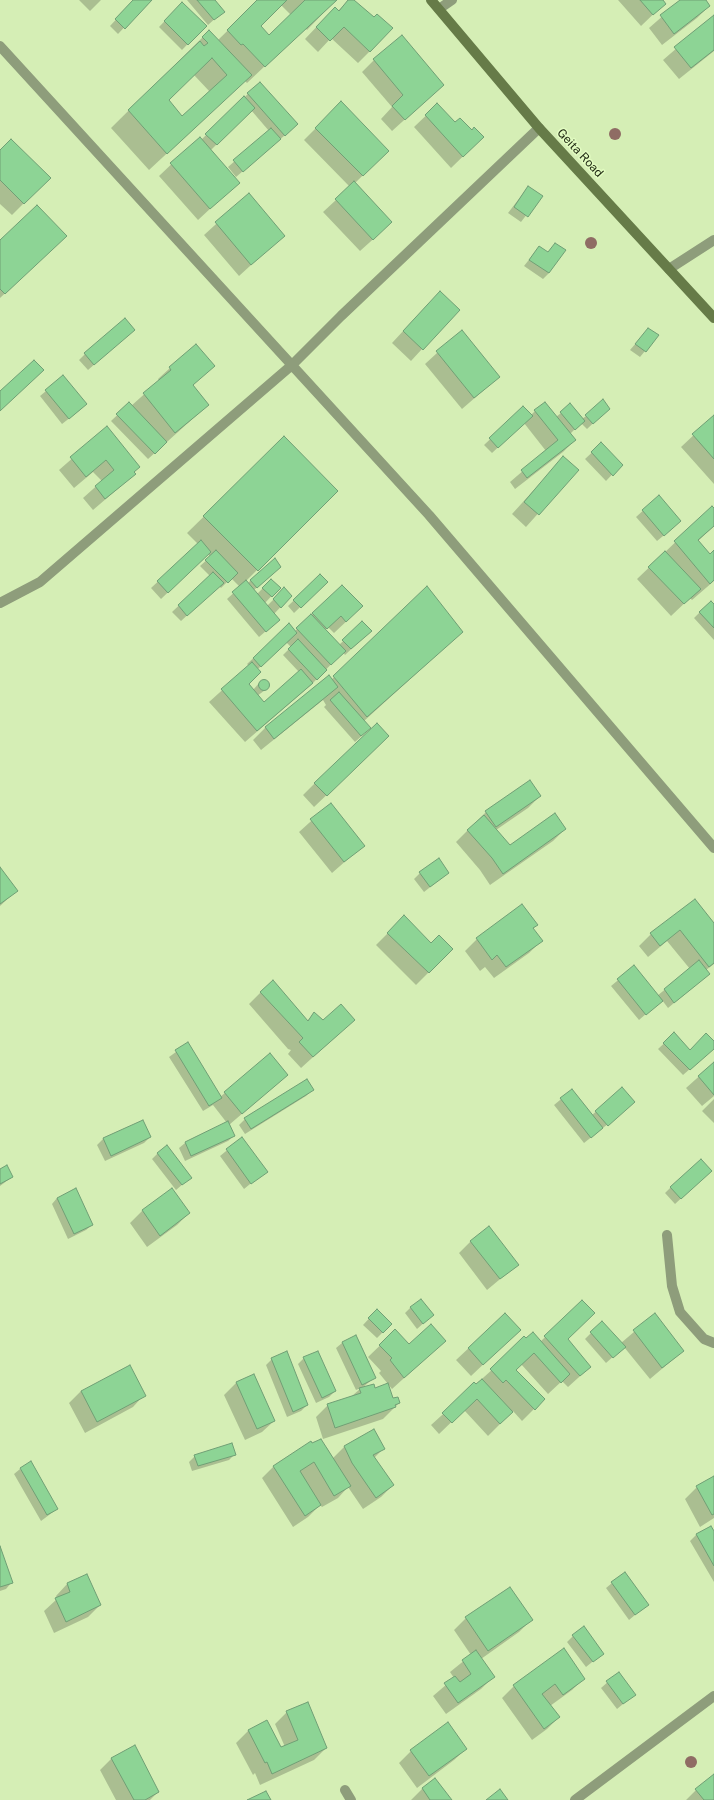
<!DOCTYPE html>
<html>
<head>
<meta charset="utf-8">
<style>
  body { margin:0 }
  canvas { display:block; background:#d5eeb5 }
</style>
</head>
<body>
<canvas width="714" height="1800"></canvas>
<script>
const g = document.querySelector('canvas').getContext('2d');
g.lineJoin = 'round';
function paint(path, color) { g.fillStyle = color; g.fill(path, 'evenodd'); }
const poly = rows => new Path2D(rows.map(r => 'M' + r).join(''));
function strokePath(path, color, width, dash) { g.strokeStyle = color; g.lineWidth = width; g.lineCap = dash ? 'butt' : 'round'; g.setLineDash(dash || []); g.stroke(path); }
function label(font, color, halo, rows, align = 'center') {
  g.font = font + ' "Public Sans",sans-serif'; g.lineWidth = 3; g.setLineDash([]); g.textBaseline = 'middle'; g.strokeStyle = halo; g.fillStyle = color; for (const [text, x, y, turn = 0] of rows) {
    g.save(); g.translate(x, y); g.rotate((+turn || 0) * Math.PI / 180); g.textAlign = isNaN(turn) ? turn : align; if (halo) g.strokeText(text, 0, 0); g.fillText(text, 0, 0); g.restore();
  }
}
const shadow = poly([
  [79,0,101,0,90,11],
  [134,0,150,0,118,34,110,26],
  [187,0,214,0,218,16,208,25],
  [259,0,336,0,307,30,305,28,247,83,245,81,149,170,111,128,209,31,218,40],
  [281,5,291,15,269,36,260,26],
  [194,75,210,92,182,117,167,100],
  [349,0,353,0,370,51,358,63,331,38,318,52,305,39,323,20,338,11],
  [618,0,661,0,664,4,641,26],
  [681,0,705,0,709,6,697,18,662,45,649,28],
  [182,3,205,26,182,50,159,27],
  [714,16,714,51,679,79,663,60],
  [374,60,443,85,392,131,381,119,392,107,362,72],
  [259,83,291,130,236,177,228,167,269,131,251,110,210,151,238,183,198,220,159,176,199,138,201,140],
  [341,103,388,151,355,183,379,234,360,251,323,212,350,187,304,140],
  [437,105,455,124,483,137,451,168,414,127],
  [0,151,49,178,12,215,0,204],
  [528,187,541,196,521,222,508,213],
  [248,195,283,236,239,276,204,235],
  [0,242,53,248,0,298],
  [555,244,549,273,543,279,524,266,539,247,547,253],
  [428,304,422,349,411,361,392,343],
  [648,329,645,351,640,357,630,350],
  [461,331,499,377,462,409,425,364],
  [127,336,88,370,79,360,85,354],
  [213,366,192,386,208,405,148,459,111,421,129,404,131,406,159,381,158,379,170,368],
  [46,391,80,410,62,424,40,396],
  [523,408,531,415,535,411,556,417,561,413,582,419,586,416,603,414,587,429,581,423,570,434,575,440,563,452,515,489,510,482,546,451,524,423,492,453,484,445],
  [714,416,714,484,681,447],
  [107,428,135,474,93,510,83,498,102,481,93,472,74,488,59,470],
  [284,438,336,491,246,581,248,583,251,580,274,573,254,590,257,594,271,580,279,588,265,603,267,606,284,589,291,596,274,614,273,625,259,637,227,599,240,587,231,578,221,588,219,586,181,621,172,612,210,576,200,566,210,557,208,554,161,599,151,588,198,544,187,533],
  [601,444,621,465,606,481,585,459],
  [552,470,577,470,526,527,512,514],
  [659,496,674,527,657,541,636,517],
  [712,507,714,510,714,526,698,541,710,555,714,552,714,581,692,600,690,598,671,616,637,579],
  [320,575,326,582,294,613,288,606],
  [342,586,350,618,334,633,328,627,325,630,339,645,362,623,364,637,345,655,343,652,311,685,245,742,209,702,249,666,247,664,289,625,295,631],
  [286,642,291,647,283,655,299,672,264,703,257,696,268,688,269,684,267,681,260,682,253,690,248,685,258,669],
  [427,588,462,632,364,721,364,734,355,742,324,707,326,705,323,700,261,750,253,740,265,728,328,676,331,680],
  [714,606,714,640,694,618,700,612],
  [376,748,314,807,303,795,315,783],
  [540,796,528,808,496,830,510,846,565,829,553,841,490,885,480,870,456,842,486,812],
  [330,804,364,845,332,873,299,832],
  [0,869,16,891,0,906],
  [420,873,448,873,424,892,414,879],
  [404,917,431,944,452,949,416,985,376,945],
  [537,925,533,929,541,941,529,953,494,978,485,967,480,971,465,951,477,939],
  [714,925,714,964,706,970,709,974,668,1008,662,1000,639,1020,611,986,634,967,657,996,690,969,667,941,648,957,639,946,651,934],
  [261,992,307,1021,314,1014,342,1031,301,1068,288,1054,291,1050,288,1049,249,1004],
  [674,1034,690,1051,714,1042,714,1048,683,1075,658,1049],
  [187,1044,220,1097,270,1055,287,1075,229,1125,234,1136,228,1141,185,1161,179,1148,185,1143,227,1123,213,1105,203,1111,169,1057],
  [714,1063,714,1096,702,1106,686,1088],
  [622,1089,628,1108,584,1143,554,1105,572,1090,592,1115],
  [312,1090,306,1096,245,1134,239,1125,245,1119],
  [714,1099,714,1123,702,1111],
  [142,1121,150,1137,144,1143,105,1161,97,1145,103,1139],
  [242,1138,266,1171,244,1189,220,1156],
  [158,1153,190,1178,176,1190,152,1159],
  [0,1170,12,1177,0,1186],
  [704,1177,675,1204,665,1193,671,1187],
  [172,1190,189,1213,177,1225,147,1247,130,1223,142,1211],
  [57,1198,92,1225,86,1230,68,1239,52,1204],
  [471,1241,517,1265,487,1290,459,1253],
  [582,1301,566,1339,590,1367,578,1378,568,1387,562,1381,548,1394,521,1364,515,1370,544,1399,522,1421,513,1411,488,1436,464,1410,439,1434,431,1425,526,1339,540,1342],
  [411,1307,426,1321,417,1329,405,1313],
  [377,1310,391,1324,377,1338,363,1325],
  [505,1314,508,1341,471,1376,456,1360],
  [655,1314,683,1351,650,1379,624,1347,606,1363,585,1339,602,1322,621,1343],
  [395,1331,409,1345,445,1341,392,1389,379,1373,381,1371,368,1357],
  [356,1336,375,1377,362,1388,375,1389,399,1403,383,1419,323,1439,316,1417,328,1405,352,1396,361,1388,356,1390,336,1348,342,1343],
  [304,1358,335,1391,329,1397,316,1403,298,1364],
  [272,1359,307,1405,301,1411,287,1417,266,1365],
  [254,1375,274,1421,262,1432,245,1440,224,1395,236,1383],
  [81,1391,144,1395,133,1407,85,1433,69,1403],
  [374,1431,383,1449,374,1458,393,1485,381,1497,363,1509,348,1487,338,1498,322,1507,320,1505,308,1517,293,1527,262,1478,274,1466,327,1448,333,1458,344,1447],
  [235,1454,229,1460,192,1471,189,1462,195,1456],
  [20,1469,57,1509,41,1521,14,1474],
  [714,1478,714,1518,700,1527,685,1499,697,1487],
  [710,1527,714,1533,714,1582,690,1541,696,1535],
  [0,1549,11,1583,6,1589,0,1591],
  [612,1583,647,1605,629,1620,606,1588],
  [67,1584,100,1605,88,1617,54,1633,44,1611,57,1599,56,1596],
  [466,1618,531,1620,519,1632,481,1659,493,1677,481,1689,446,1714,433,1696,454,1678,450,1672,471,1655,454,1630],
  [573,1636,602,1654,586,1667,567,1642],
  [618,1673,634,1695,617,1709,601,1688],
  [584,1678,572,1690,550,1706,559,1717,547,1729,532,1740,502,1698,514,1686],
  [287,1712,326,1748,314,1760,260,1785,255,1773,253,1775,236,1743,248,1731,267,1721,281,1748,285,1747,275,1724],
  [466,1749,454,1760,417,1788,399,1763,411,1751],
  [112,1758,158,1792,150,1800,116,1800,100,1770],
  [714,1775,714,1800,686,1800,696,1790],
  [435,1779,451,1800,411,1800,422,1789]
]);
const building = poly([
  [133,0,152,0,125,29,115,19,133,0],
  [197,0,215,0,225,12,214,20,197,0],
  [257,0,287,0,261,26,269,35,305,0,337,0,265,67,243,44,241,45,227,30,257,0],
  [348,0,354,0,374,17,377,14,393,28,370,52,344,27,330,41,316,27,335,7,339,11,348,0],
  [640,0,663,0,666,4,653,15,640,0],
  [680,0,706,0,710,6,674,34,660,15,680,0],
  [182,2,207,26,188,45,164,21,182,2],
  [714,15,714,50,691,68,674,47,714,15],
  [209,30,252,75,167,154,128,110,200,41,204,46,208,43,202,37,209,30],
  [212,58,227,75,182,116,169,100,212,58],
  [402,35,444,85,405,120,392,106,403,95,373,59,402,35],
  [260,82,298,124,285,136,247,93,260,82],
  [244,96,255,108,217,145,205,134,244,96],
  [341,101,389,151,363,176,315,128,341,101],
  [437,103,455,122,460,118,472,130,474,127,484,137,463,157,425,115,437,103],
  [271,128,281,139,243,172,233,160,271,128],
  [200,137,240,183,210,209,170,163,200,137],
  [11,139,51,178,24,204,0,180,0,150,11,139],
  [354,181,392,222,373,240,335,199,354,181],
  [528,186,543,196,528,217,514,207,528,186],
  [249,193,285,236,251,265,215,222,249,193],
  [37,205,67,236,5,294,0,289,0,240,37,205],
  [555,243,566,250,549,273,529,260,539,246,548,252,555,243],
  [440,291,460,310,423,350,403,331,440,291],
  [125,318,135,330,94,365,84,353,125,318],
  [648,328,659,335,646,352,635,344,648,328],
  [462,330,500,377,474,398,436,351,462,330],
  [196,344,215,366,193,385,209,405,175,433,143,393,171,370,169,367,196,344],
  [34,360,44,370,0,411,0,391,34,360],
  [63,375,87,404,69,419,45,390,63,375],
  [603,399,610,409,593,424,585,415,603,399],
  [129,402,167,442,155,454,116,414,129,402],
  [545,402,576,440,527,478,521,470,558,440,534,410,545,402],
  [570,403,585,421,575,430,560,412,570,403],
  [523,406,533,416,498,448,489,438,523,406],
  [714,415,714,459,692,434,714,415],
  [107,426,140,467,134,472,136,474,105,499,95,486,114,470,106,460,86,477,70,457,107,426],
  [284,436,338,491,258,571,203,516,284,436],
  [601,442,623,465,613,476,591,452,601,442],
  [563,456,579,470,539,515,524,502,563,456],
  [659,495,681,521,664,536,642,510,659,495],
  [712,506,714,508,714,526,698,540,710,554,714,550,714,580,710,584,674,541,712,506],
  [201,540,211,552,168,593,157,581,201,540],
  [216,550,238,573,228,583,205,560,216,550],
  [665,551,701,589,684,604,648,567,665,551],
  [275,558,281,567,257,588,250,580,275,558],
  [213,572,224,583,187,616,178,605,213,572],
  [320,574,328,582,301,608,293,600,320,574],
  [271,579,281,588,272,597,262,588,271,579],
  [246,580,280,620,266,632,232,592,246,580],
  [342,585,363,606,346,622,341,616,327,629,312,613,342,585],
  [427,586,463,632,367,717,333,676,427,586],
  [284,587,292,596,281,608,273,599,284,587],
  [711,601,714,604,714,628,699,612,711,601],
  [311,614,346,651,331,665,296,628,311,614],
  [362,621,372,631,351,649,342,640,362,621],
  [289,623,297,633,261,667,253,658,289,623],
  [298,639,327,670,317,680,288,649,298,639],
  [252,662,261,672,249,684,264,702,301,669,313,683,257,731,221,689,252,662],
  [329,675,338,687,274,739,265,727,329,675],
  '258.5 685a5.5 5.5 0 1 1 11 0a5.5 5.5 0 1 1-11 0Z',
  [339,692,371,728,361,736,330,700,339,692],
  [377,723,389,736,327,796,314,783,377,723],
  [530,780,541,796,496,827,485,811,530,780],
  [331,803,365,846,344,862,310,819,331,803],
  [555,813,566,829,503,874,492,858,467,830,484,815,510,845,555,813],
  [439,858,449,873,430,887,419,872,439,858],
  [0,867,18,891,0,904,0,867],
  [695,899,714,923,714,963,709,967,680,930,660,946,650,933,695,899],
  [522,904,538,925,533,928,543,941,506,967,497,955,492,960,476,938,522,904],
  [404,915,431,943,439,935,453,949,429,973,387,933,404,915],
  [699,960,710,974,674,1003,664,989,699,960],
  [634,965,663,1001,646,1015,617,979,634,965],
  [273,980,308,1021,314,1012,323,1020,341,1004,355,1020,313,1057,299,1042,303,1038,260,992,273,980],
  [674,1032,690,1050,706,1033,714,1041,714,1049,690,1070,663,1043,674,1032],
  [188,1042,222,1098,209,1106,175,1050,188,1042],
  [270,1053,288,1075,242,1114,224,1092,270,1053],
  [714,1062,714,1095,698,1076,714,1062],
  [307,1079,314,1090,251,1129,244,1118,307,1079],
  [622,1087,635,1102,608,1126,595,1111,622,1087],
  [572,1089,603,1128,591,1138,560,1098,572,1089],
  [143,1120,151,1137,111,1156,103,1138,143,1120],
  [228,1121,235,1136,191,1156,185,1142,228,1121],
  [242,1137,268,1172,251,1184,226,1149,242,1137],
  [167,1145,192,1178,182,1185,157,1153,167,1145],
  [701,1159,712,1171,681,1199,670,1187,701,1159],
  [7,1165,13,1177,0,1184,0,1169,7,1165],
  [76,1188,93,1225,74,1234,57,1198,76,1188],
  [172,1188,190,1213,160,1236,142,1210,172,1188],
  [489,1226,519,1265,500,1279,470,1241,489,1226],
  [421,1299,434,1315,423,1324,410,1307,421,1299],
  [582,1300,595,1313,568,1339,591,1367,580,1376,544,1336,582,1300],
  [377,1309,392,1324,383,1333,368,1318,377,1309],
  [505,1313,521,1330,483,1365,468,1348,505,1313],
  [655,1313,684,1351,662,1368,633,1330,655,1313],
  [602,1321,626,1347,613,1358,590,1332,602,1321],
  [431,1324,446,1341,404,1378,390,1360,392,1358,379,1345,395,1329,409,1344,431,1324],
  [533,1332,570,1374,561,1383,534,1353,516,1370,545,1399,535,1410,506,1380,503,1383,490,1369,524,1336,526,1338,533,1332],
  [356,1335,376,1378,362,1385,342,1342,356,1335],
  [287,1351,308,1405,293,1412,271,1358,287,1351],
  [318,1351,336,1391,322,1398,303,1357,318,1351],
  [130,1365,146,1396,97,1422,81,1391,130,1365],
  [254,1374,275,1421,257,1429,236,1382,254,1374],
  [482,1379,513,1412,500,1424,477,1399,452,1423,442,1413,474,1382,476,1384,482,1379],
  [388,1383,393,1398,398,1397,400,1403,395,1405,396,1407,335,1428,327,1404,361,1393,359,1388,374,1384,375,1388,388,1383],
  [374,1429,385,1449,373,1455,394,1485,376,1498,352,1463,344,1446,374,1429],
  [321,1439,351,1486,334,1496,314,1462,300,1471,321,1505,305,1516,273,1466,311,1441,312,1443,321,1439],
  [232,1443,236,1455,198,1466,194,1455,232,1443],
  [31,1461,58,1509,47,1515,20,1468,31,1461],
  [714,1476,714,1514,712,1515,696,1486,714,1476],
  [711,1526,714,1531,714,1566,696,1534,711,1526],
  [0,1546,13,1583,0,1587,0,1546],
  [625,1572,649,1605,635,1615,611,1582,625,1572],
  [87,1574,101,1605,66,1622,55,1598,70,1592,67,1583,87,1574],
  [510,1587,533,1620,488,1651,465,1617,510,1587],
  [584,1626,604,1654,593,1662,572,1635,584,1626],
  [564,1648,585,1679,563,1695,555,1684,542,1694,560,1717,544,1729,513,1685,564,1648],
  [476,1650,495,1677,458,1703,444,1683,455,1676,460,1682,471,1674,462,1660,476,1650],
  [619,1672,636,1695,623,1704,606,1681,619,1672],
  [308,1702,327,1748,272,1774,267,1762,265,1763,248,1730,267,1720,281,1747,298,1740,286,1711,308,1702],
  [448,1722,467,1749,429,1776,410,1750,448,1722],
  [135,1745,159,1792,145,1800,134,1800,111,1758,135,1745],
  [714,1774,714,1800,704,1800,695,1789,714,1774],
  [435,1778,452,1800,430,1800,422,1788,435,1778],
  [500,1789,508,1800,486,1800,500,1789],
  [266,1791,271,1800,247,1800,266,1791]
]);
const minor = poly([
  [439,9,452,0],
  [0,46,429,515,714,848],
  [669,269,714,240],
  [0,603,40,582,292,365,341,316,539,128],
  [667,1235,672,1286,680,1312,704,1339,714,1343],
  [345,1790,351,1800],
  [575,1800,714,1696]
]);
const secondary = poly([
  [431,0,539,128,714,318]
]);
const trees = [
  [615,134],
  [591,243],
  [691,1762]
];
const streetNames = [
  ["Geita Road",580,153,47]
];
paint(shadow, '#0003');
paint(building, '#8dd495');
strokePath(building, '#709f75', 1);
strokePath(minor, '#8e9d7b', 10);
strokePath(secondary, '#667b48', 10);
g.fillStyle = '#8f6c64';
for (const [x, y] of trees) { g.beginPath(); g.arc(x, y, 6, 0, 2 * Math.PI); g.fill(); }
label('12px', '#1e2711', '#e2fcc1', streetNames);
</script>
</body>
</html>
